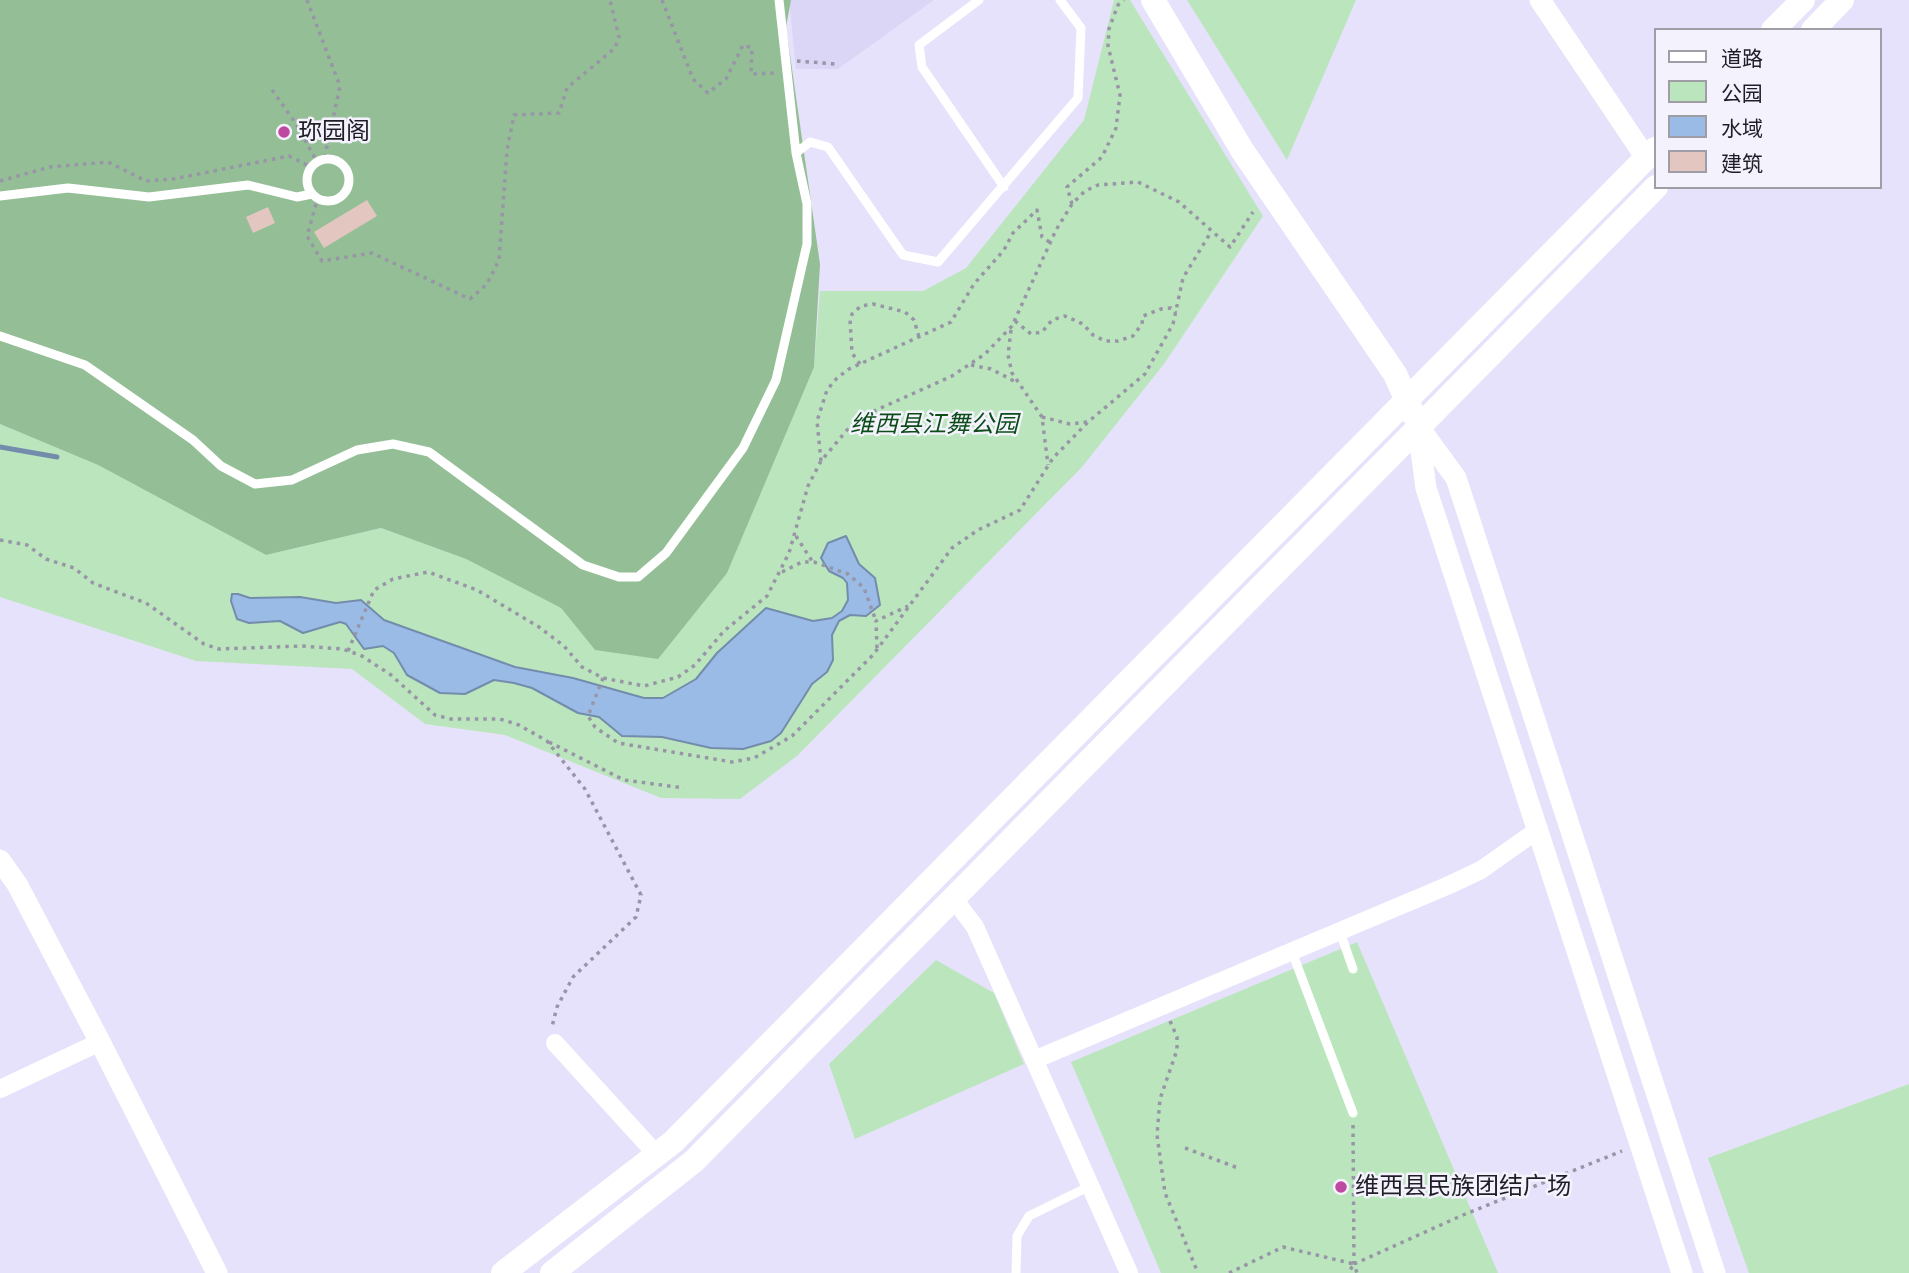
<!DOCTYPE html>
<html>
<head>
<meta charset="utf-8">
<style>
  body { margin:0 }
  #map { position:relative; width:1909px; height:1273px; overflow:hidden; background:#e7e2fb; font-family:"PT Serif","Noto Sans SC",serif }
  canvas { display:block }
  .legend { position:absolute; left:1654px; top:28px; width:228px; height:161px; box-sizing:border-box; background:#f4f2fc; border:2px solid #9f9da6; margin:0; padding:9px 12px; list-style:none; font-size:21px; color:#1f1d26 }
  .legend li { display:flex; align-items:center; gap:14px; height:35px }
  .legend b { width:35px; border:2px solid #9f9da6 }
</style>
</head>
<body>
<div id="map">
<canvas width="1909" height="1273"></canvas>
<ul class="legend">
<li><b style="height:9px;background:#fff"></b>道路</li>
<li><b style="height:19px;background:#bbe6bd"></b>公园</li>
<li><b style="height:19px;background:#99bbe6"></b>水域</li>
<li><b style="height:19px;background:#e2c6bf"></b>建筑</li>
</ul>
</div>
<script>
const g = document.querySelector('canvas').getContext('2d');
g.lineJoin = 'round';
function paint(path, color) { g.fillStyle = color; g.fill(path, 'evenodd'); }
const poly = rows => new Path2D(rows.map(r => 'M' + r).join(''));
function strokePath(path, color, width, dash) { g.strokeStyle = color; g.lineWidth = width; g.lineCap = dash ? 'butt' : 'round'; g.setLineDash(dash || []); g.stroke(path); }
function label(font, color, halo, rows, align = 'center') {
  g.font = font + ' "PT Serif","Noto Sans SC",serif'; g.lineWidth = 5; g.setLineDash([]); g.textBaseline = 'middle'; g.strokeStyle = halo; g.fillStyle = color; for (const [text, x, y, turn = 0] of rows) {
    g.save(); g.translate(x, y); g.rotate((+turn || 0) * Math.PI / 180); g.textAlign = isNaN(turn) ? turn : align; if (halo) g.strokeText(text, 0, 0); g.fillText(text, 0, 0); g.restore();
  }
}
const built = poly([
  [789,0,934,0,838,69,796,69]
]);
const green = poly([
  [1114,0,1130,0,1263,216,1164,364,1082,467,797,756,740,799,661,798,505,735,425,724,352,669,196,661,0,597,0,424,98,465,266,555,381,528,466,559,561,608,595,650,814,367,820,291,923,291,966,268,1084,120],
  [1187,0,1356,0,1287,160],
  [1357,942,1498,1273,1161,1273,1071,1062],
  [936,960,994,993,1024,1064,855,1139,829,1064],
  [1909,1084,1909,1273,1749,1273,1708,1158]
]);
const forest = poly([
  [0,0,791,0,786,27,820,264,814,367,727,573,658,659,595,650,561,608,466,559,381,528,266,555,98,465,0,424]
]);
const water = poly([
  [846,536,859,564,875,578,880,605,866,616,850,615,839,621,832,635,833,660,827,672,812,684,781,733,771,741,743,749,711,748,662,737,622,736,599,717,578,713,532,688,514,683,494,680,465,694,440,693,407,675,394,653,383,646,364,649,346,624,340,622,303,633,280,621,249,623,237,619,231,601,232,594,238,594,250,598,300,597,336,603,361,600,384,620,515,667,573,678,644,698,663,698,696,679,717,653,766,608,813,621,832,618,842,611,848,600,847,583,843,578,829,571,821,558,828,543,846,536]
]);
const stream = poly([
  [0,447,57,457]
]);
const building = poly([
  [367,200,377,216,324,248,314,232],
  [268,207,275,223,253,233,246,217]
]);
const path = poly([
  [307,0,340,86,324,160],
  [662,0,693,79,708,93,726,79,743,45,752,48,751,74,774,73],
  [797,61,835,64],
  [272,90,297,125,317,162],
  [0,181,50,167,108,162,146,181,173,179,289,156,311,167],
  [316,204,307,236,322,261,372,253,470,299,487,284,499,260,507,150,514,115,559,113,567,88,615,48,619,37,610,0],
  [1072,204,1067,187,1102,157,1116,128,1120,95,1108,46,1109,29,1118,5,1124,0],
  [1015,321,1031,334,1042,332,1052,320,1065,316,1083,324,1093,335,1105,341,1118,341,1133,336,1142,324,1143,316,1161,309,1171,308,1176,313],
  [1011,330,1008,355,1012,373,1042,417,1048,465],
  [860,364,852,353,850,320,852,314,861,306,873,304,905,312,914,320,919,337],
  [971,365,991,369,1014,381],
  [1042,417,1070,424,1088,422],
  [821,461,817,421,827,390,837,378,849,369,951,322,974,284,1004,250,1013,233,1037,210,1042,237,1051,243],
  [796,536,812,561],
  [0,540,27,545,46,559,74,568,93,583,146,603,204,644,219,649,301,646,343,649,362,656,391,675,435,715,451,719,500,719,519,725,547,741,585,789,641,895,636,917,573,977,557,1007,552,1027],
  [782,572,802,562,814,562,848,574,864,588,876,621],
  [877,648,876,621,908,606],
  [348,651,374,590,393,579,428,572,477,590,539,627,564,646,582,667,603,678,644,686,678,677,695,665,724,631,767,596,789,553,808,486,821,461,847,430,863,416,952,376,985,354,1012,326,1056,230,1072,204,1085,191,1098,185,1138,182,1179,202,1230,247,1253,212],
  [603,678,588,716,595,727,618,743,732,762,754,758,792,736,873,655,952,548,978,530,1020,510,1053,458,1088,422,1145,374,1173,324,1183,278,1211,232],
  [549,742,624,780,684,788],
  [1170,1021,1177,1037,1177,1050,1160,1099,1157,1135,1165,1193,1198,1273],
  [1353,1125,1354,1264,1357,1273],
  [1185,1148,1238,1168],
  [1354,1264,1463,1215,1622,1151],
  [1229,1273,1283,1247,1354,1264,1348,1273]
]);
const service = poly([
  [779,0,796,153],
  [979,0,919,45,922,67,1004,187],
  '307 180a21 21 0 1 1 42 0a21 21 0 1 1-42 0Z',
  [0,196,68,188,149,197,248,185,297,197,312,194],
  [0,336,85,365,193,440,221,466,255,484,292,480,357,450,393,444,429,452,583,565,619,577,638,577,666,553,743,448,776,380,807,244,807,204,796,153,810,142,828,147,903,255,938,262,1078,98,1081,28,1060,0],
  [1340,932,1353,969],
  [1292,952,1353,1113],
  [1016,1273,1017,1236,1029,1216,1090,1186]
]);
const minor = poly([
  [954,899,975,927,1129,1273],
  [555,1043,657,1155],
  [1034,1060,1447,886,1481,870,1539,829],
  [0,1089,100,1042]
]);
const tertiary = poly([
  [1540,0,1646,158],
  [1418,426,1456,478,1715,1273],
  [1418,428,1426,488,1682,1273],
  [0,860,17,884,100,1042,217,1273]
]);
const secondary = poly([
  [1153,0,1242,150,1395,374,1413,414],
  [1773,30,1803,0],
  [1813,30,1842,0],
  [503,1273,673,1142,1655,149],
  [552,1273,694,1161,1656,187]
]);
const markers = [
  [284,132,7,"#bf49a1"],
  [1341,1187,7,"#bf49a1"]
];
const poiNames = [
  ["珎园阁",298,132],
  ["维西县民族团结广场",1355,1187]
];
const parkNames = [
  ["维西县江舞公园",934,425]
];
paint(built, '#dcd6f6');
paint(green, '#bbe6bd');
paint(forest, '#94be96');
paint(water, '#99bbe6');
strokePath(water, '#748cac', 2);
strokePath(stream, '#748cac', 5);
paint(building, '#e2c6bf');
strokePath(path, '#9895a7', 3.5, [3.5, 5]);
strokePath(service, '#fff', 9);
strokePath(minor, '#fff', 18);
strokePath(tertiary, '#fff', 21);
strokePath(secondary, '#fff', 24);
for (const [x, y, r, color] of markers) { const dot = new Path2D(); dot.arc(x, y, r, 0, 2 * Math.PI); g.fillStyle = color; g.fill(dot); strokePath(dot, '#f4f2fc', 2.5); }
label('24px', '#1f1d26', '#f4f2fc', poiNames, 'left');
label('italic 24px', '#0b4c19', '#f4f2fc', parkNames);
</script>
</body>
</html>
